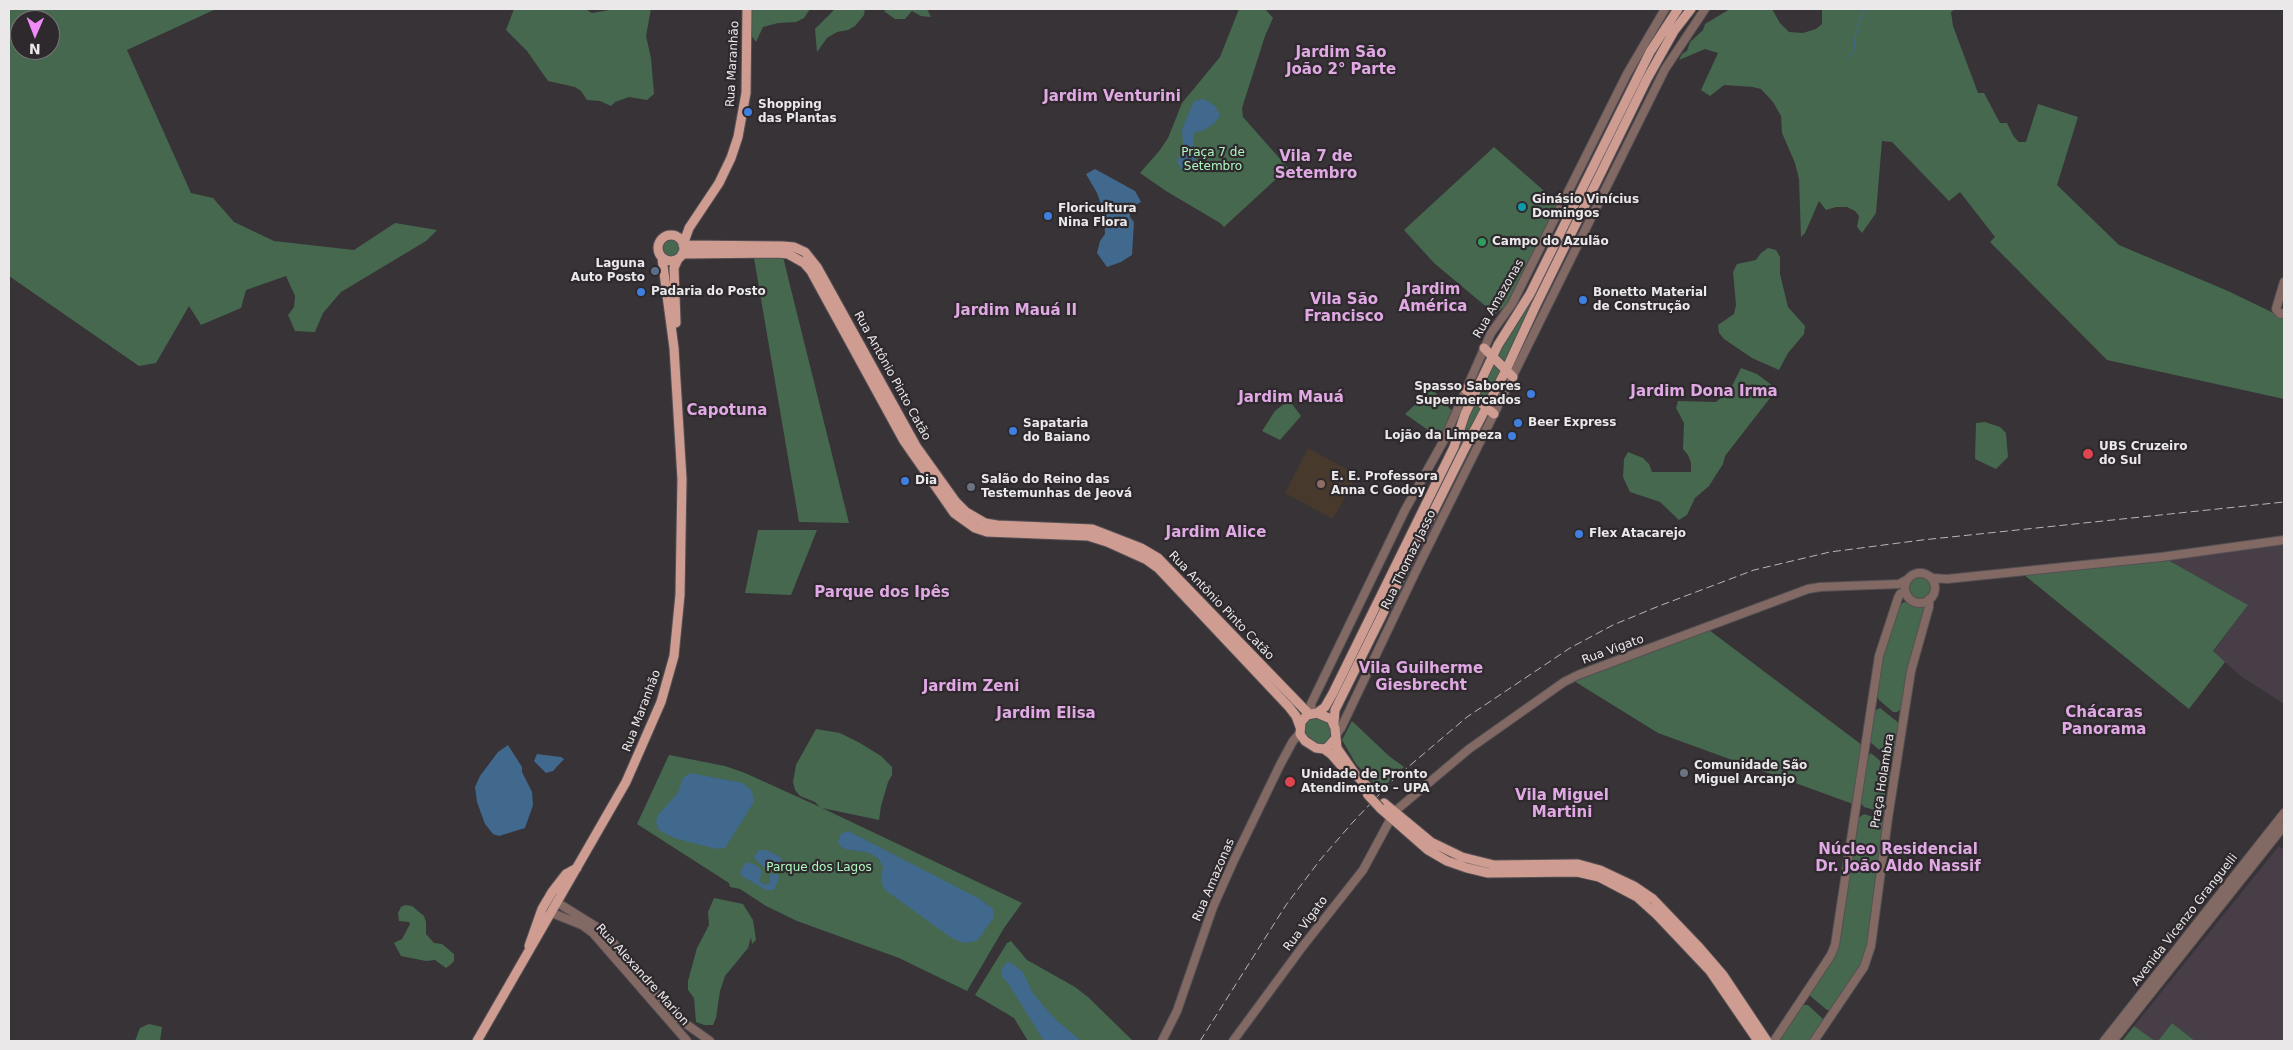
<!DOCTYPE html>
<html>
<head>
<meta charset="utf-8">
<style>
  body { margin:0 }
  #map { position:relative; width:2293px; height:1050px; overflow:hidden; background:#383337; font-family:"DejaVu Sans",sans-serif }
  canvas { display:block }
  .frame { position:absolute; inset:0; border:10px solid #ebe8ea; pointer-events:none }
  .north { position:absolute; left:10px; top:10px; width:50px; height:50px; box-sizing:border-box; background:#2e292d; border:1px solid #7a7579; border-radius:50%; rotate:181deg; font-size:14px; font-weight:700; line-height:20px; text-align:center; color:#ebe8ea }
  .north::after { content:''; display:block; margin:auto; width:18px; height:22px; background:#ef8bf6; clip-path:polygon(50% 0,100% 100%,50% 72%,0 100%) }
</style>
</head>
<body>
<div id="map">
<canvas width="2293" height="1050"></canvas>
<div class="frame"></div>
<div class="north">N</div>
</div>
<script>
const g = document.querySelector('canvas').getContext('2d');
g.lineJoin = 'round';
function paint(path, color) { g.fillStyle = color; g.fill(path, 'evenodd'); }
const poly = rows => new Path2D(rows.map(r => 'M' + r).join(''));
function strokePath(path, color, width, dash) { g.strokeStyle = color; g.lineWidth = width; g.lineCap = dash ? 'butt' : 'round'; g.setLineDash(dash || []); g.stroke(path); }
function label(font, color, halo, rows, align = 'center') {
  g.font = font + ' "DejaVu Sans",sans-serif'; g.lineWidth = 4.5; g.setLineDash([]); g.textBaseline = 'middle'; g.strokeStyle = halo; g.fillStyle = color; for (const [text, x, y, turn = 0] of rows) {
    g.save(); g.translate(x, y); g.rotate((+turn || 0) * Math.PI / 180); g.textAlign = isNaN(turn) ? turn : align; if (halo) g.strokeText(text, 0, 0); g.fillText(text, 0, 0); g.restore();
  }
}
const built = poly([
  [2284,543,2284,704,2242,677,2213,652,2248,605,2168,560],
  [2279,846,2284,850,2284,1041,2195,1041,2172,1023,2158,1041,2155,1041,2134,1026]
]);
const education = poly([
  [1308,448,1357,475,1333,519,1285,493]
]);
const green = poly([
  [9,9,216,9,127,50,191,193,213,198,234,222,274,241,354,250,395,223,437,230,426,241,341,292,323,313,315,332,295,331,288,315,294,307,295,296,286,276,246,290,241,308,201,325,189,306,156,363,139,366,9,276],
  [20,20,50,20,50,50,20,50],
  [514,9,585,9,592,13,615,9,651,9,646,36,651,58,654,94,647,100,629,97,615,102,611,106,600,101,587,100,581,91,575,87,548,81,527,51,506,30],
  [750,9,810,9,804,18,796,22,778,23,763,27,756,42,748,31],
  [835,9,865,9,864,15,855,26,848,30,837,32,827,38,817,52,815,29],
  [884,9,927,9,931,17,921,16,912,11,905,19,895,19,885,12],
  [1239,9,1265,9,1273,18,1265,36,1242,108,1243,117,1288,168,1224,227,1220,223,1166,191,1140,173,1160,150,1168,138,1182,103,1220,57],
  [1683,9,1688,9,1675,27,1332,716,1328,713,1336,693,1482,385,1630,95,1669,26],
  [1730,9,1772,9,1780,23,1789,32,1803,33,1816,29,1822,24,1822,9,1955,9,1951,12,1953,26,1978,93,1984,93,2000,123,2007,123,2014,137,2019,142,2026,142,2038,104,2078,117,2057,185,2119,245,2228,291,2284,318,2284,399,2107,360,1990,242,1995,237,1960,192,1949,201,1892,142,1882,141,1876,213,1862,233,1857,227,1859,216,1855,211,1847,207,1836,207,1826,210,1819,201,1805,233,1801,237,1799,179,1795,163,1782,133,1781,116,1773,102,1761,89,1753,87,1724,85,1710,96,1701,90,1718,53,1705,49,1679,60,1682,54,1687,51,1690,42,1703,30,1705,24],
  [1494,147,1559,204,1510,303,1495,314,1434,263,1404,230],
  '661 248a10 10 0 1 1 20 0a10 10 0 1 1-20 0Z',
  [1768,248,1776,250,1780,257,1780,274,1788,307,1805,326,1804,334,1788,353,1779,370,1752,358,1724,339,1719,333,1718,325,1734,314,1736,305,1733,272,1737,264,1756,260,1761,253],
  [783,257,849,523,799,522,754,258],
  [1741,368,1757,374,1777,389,1725,456,1723,464,1709,486,1695,498,1687,515,1679,520,1660,502,1630,492,1623,477,1624,459,1628,452,1643,458,1649,464,1652,472,1691,472,1691,463,1688,455,1683,449,1684,423,1676,408,1678,401,1716,402,1730,390],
  [1432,389,1453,412,1441,439,1405,414],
  [1289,400,1301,416,1280,440,1262,431,1275,411],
  [1985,422,2000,427,2006,433,2008,457,1996,469,1975,459,1976,423],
  [758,530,817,530,791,595,745,593],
  [2168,560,2248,605,2213,651,2225,662,2189,709,2023,574],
  '1909 588a11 11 0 1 1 22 0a11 11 0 1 1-22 0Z',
  [1904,602,1927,605,1902,709,1897,712,1893,712,1879,700,1877,695,1882,659,1899,606],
  [1709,630,1862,745,1853,804,1658,733,1574,681],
  [1880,708,1900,724,1893,759,1889,758,1870,742,1874,711],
  [1316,714,1332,725,1332,740,1323,745,1312,743,1303,734,1303,723],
  [1352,721,1389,756,1404,767,1380,790,1356,764,1342,740],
  [816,729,840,733,860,743,881,756,892,767,892,775,888,782,881,806,879,820,822,808,1022,903,1004,928,967,991,899,958,797,921,766,906,740,889,730,887,729,883,637,824,669,755,725,766,745,773,820,807,815,802,800,796,795,790,793,782,796,765],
  [1871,753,1893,772,1892,777,1887,780,1884,802,1888,806,1885,813,1864,807,1860,802,1868,756],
  [1864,814,1883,820,1884,823,1867,947,1861,965,1831,1010,1827,1010,1809,995,1833,957,1857,819],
  [714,898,743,904,753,920,756,940,752,944,751,937,748,948,725,976,720,991,716,1018,713,1025,704,1025,696,1022,694,998,688,990,688,981,697,948,709,925,708,912],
  [405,905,412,906,424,916,426,922,426,934,434,943,442,944,454,954,454,961,450,965,446,968,435,960,426,961,401,956,394,943,402,939,410,924,409,922,399,921,398,913,401,907],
  [1011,941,1027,960,1075,987,1088,997,1133,1041,1028,1041,1014,1018,975,995,1007,943],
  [1803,1005,1808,1005,1823,1019,1823,1023,1812,1041,1778,1041],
  [2172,1023,2195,1041,2158,1041],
  [149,1024,162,1027,160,1041,135,1041,140,1028],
  [2134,1026,2155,1041,2122,1041]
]);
const water = poly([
  [1204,99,1215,106,1220,115,1215,123,1202,131,1195,132,1193,139,1197,165,1193,172,1182,170,1177,162,1183,144,1182,129,1194,101],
  [1095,169,1135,191,1141,202,1130,208,1130,217,1134,222,1132,255,1121,262,1107,267,1097,253,1100,241,1105,234,1104,213,1097,193,1086,174],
  [508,745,522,767,522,772,532,792,533,805,525,828,499,836,493,834,485,824,477,802,475,787,480,776,498,752],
  [537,754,561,757,564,759,553,771,546,773,534,761],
  [690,773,743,783,752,791,754,802,725,848,716,849,674,838,659,830,656,822,658,815,678,793,683,778],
  [848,831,980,899,993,909,994,917,977,941,965,943,953,939,885,890,881,882,883,867,879,859,870,853,845,849,840,846,838,841,841,834],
  [759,850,767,850,782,858,778,868,765,868,756,860,754,857],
  [746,862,756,865,760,869,762,872,759,881,765,885,770,883,770,874,777,874,779,878,774,890,766,890,742,876,740,872],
  [1010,962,1023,972,1032,992,1041,1003,1056,1020,1081,1041,1044,1041,1008,983,1002,977,1001,971,1006,963]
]);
const stream = poly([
  [1847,59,1854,52,1855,37,1863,9]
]);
const minor = poly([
  [2284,282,2276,309,2280,314,2284,313],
  '1905 588a15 15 0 1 1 30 0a15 15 0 1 1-30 0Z',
  [1927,575,1933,578,1947,579,2161,557,2284,540],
  [1312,713,1311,704,1405,510,1443,442,1491,333,1512,304,1627,74,1665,9],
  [1336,735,1341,728,1415,573,1665,69,1705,9],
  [1394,812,1469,749,1564,682,1578,675,1808,589,1820,587,1899,584,1908,579],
  [558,903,603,931,679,1019,710,1041],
  [552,913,582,925,593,933,687,1041],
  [1162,1041,1177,1011,1213,907,1234,860,1280,765,1293,741,1300,733],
  [1233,1041,1303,946,1363,870,1391,818],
  [1774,1041,1831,955,1835,945,1879,656,1898,598,1900,594,1905,591],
  [1814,1041,1864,967,1871,946,1888,818,1911,671,1929,607,1929,599],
  [2104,1041,2284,813],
  [2113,1041,2284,826]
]);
const major = poly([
  '658 248a13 13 0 1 1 26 0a13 13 0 1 1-26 0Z',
  [683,245,782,246,794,247,805,252,817,267,916,446,956,502,966,512,985,523,997,525,1092,529,1141,548,1158,558,1309,714],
  [683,245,689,228,719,183,731,158,738,137,746,93,747,9],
  [682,254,777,253,788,254,804,263,811,271,904,441,954,513,975,528,987,532,1088,536,1107,542,1147,560,1158,568,1289,707,1296,716,1300,727],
  [676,323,674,268,678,259],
  [1484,348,1513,377],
  [1465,389,1494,414],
  [1317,713,1325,707,1333,693,1454,447,1465,414,1498,345,1530,294,1650,52,1678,9],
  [1334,723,1335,710,1463,452,1506,370,1536,305,1647,79,1674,31,1691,9],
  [1335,739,1328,747,1324,749,1316,748,1305,741,1300,734,1301,722,1307,715,1317,713,1331,719,1335,728,1337,748,1355,774,1371,790],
  [1324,749,1331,754,1345,770],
  [1384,803,1431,842,1462,857,1494,865,1578,864,1600,870,1634,886,1653,899,1698,946,1723,975,1767,1041],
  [1380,808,1428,850,1447,861,1467,868,1488,873,1577,872,1599,877,1637,897,1657,915,1710,971,1758,1041],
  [529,946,542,909,552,892,566,874,577,868],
  [477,1041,626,782,661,702,674,656,680,595,682,479,674,348,662,258]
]);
const rail = poly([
  [1200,1041,1286,905,1320,860,1353,822,1394,779,1467,717,1570,648,1613,625,1659,606,1754,570,1830,552,1922,540,2284,502]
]);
const majorBridge = poly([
  [1367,794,1380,808]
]);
const markers = [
  [748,112,5,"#3f7fe0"],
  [1522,207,5,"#0f9aa8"],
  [1048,216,5,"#3f7fe0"],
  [1482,242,5,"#2e9e5b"],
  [655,271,5,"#5c6f8a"],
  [641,292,5,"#3f7fe0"],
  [1583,300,5,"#3f7fe0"],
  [1531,394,5,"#3f7fe0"],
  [1518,423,5,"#3f7fe0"],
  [1013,431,5,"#3f7fe0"],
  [1512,436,5,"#3f7fe0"],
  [2088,454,6,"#e0444e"],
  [905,481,5,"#3f7fe0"],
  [1321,484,5,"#8d6e63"],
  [971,487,5,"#6b7280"],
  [1579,534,5,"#3f7fe0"],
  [1684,773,5,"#6b7280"],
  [1290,782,6,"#e0444e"]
];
const streetNames = [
  ["Rua Maranhão",733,64,-87],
  ["Rua Amazonas",1499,299,-60],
  ["Rua Antônio Pinto Catão",892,376,61],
  ["Rua Thomaz Jasso",1409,560,-64],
  ["Rua Antônio Pinto Catão",1221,606,46],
  ["Rua Vigato",1613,650,-20],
  ["Rua Maranhão",642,711,-69],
  ["Praça Holambra",1883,781,-81],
  ["Rua Amazonas",1214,880,-67],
  ["Avenida Vicenzo Granguelli",2185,920,-52],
  ["Rua Vigato",1306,924,-53],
  ["Rua Alexandre Marion",642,975,48]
];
const poiNames = [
  ["Shopping",758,105],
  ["das Plantas",758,119],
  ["Ginásio Vinícius",1532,200],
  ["Domingos",1532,214],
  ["Floricultura",1058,209],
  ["Nina Flora",1058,223],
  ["Campo do Azulão",1492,242],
  ["Laguna",645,264,"right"],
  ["Auto Posto",645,278,"right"],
  ["Padaria do Posto",651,292],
  ["Bonetto Material",1593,293],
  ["de Construção",1593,307],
  ["Spasso Sabores",1521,387,"right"],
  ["Supermercados",1521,401,"right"],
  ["Beer Express",1528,423],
  ["Sapataria",1023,424],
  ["do Baiano",1023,438],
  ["Lojão da Limpeza",1502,436,"right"],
  ["UBS Cruzeiro",2099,447],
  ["do Sul",2099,461],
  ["E. E. Professora",1331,477],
  ["Anna C Godoy",1331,491],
  ["Salão do Reino das",981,480],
  ["Testemunhas de Jeová",981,494],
  ["Dia",915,481],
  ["Flex Atacarejo",1589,534],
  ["Comunidade São",1694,766],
  ["Miguel Arcanjo",1694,780],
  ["Unidade de Pronto",1301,775],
  ["Atendimento – UPA",1301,789]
];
const parkNames = [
  ["Praça 7 de",1213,153],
  ["Setembro",1213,167],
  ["Parque dos Lagos",819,868]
];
const quarterNames = [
  ["Jardim São",1341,53],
  ["João 2° Parte",1341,70],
  ["Jardim Venturini",1112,97],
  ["Vila 7 de",1316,157],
  ["Setembro",1316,174],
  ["Jardim",1433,290],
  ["América",1433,307],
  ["Vila São",1344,300],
  ["Francisco",1344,317],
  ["Jardim Mauá II",1016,311],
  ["Jardim Dona Irma",1704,392],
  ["Jardim Mauá",1291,398],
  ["Capotuna",727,411],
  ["Jardim Alice",1216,533],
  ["Parque dos Ipês",882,593],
  ["Vila Guilherme",1421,669],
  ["Giesbrecht",1421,686],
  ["Jardim Zeni",971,687],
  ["Chácaras",2104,713],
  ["Panorama",2104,730],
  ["Jardim Elisa",1046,714],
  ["Vila Miguel",1562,796],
  ["Martini",1562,813],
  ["Núcleo Residencial",1898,850],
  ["Dr. João Aldo Nassif",1898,867]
];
paint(built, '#473e47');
paint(education, '#473a2c');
paint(green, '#45684e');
paint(water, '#41688d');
strokePath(stream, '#41688d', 1);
strokePath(minor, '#555054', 10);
strokePath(major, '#555054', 11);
strokePath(minor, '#836964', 8);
strokePath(major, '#cf9c91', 9);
strokePath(rail, '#b8b5b7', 1, [8, 4]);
strokePath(majorBridge, '#555054', 11, []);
strokePath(majorBridge, '#cf9c91', 9);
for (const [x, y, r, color] of markers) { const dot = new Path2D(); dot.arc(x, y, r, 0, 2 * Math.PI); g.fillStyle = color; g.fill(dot); strokePath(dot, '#2e292d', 2); }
label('12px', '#ebe8ea', '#2e292d', streetNames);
label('bold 12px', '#ebe8ea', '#2e292d', poiNames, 'left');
label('12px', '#aef7c0', '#2e292d', parkNames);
label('bold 15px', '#e0a9e4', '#2e292d', quarterNames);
</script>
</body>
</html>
